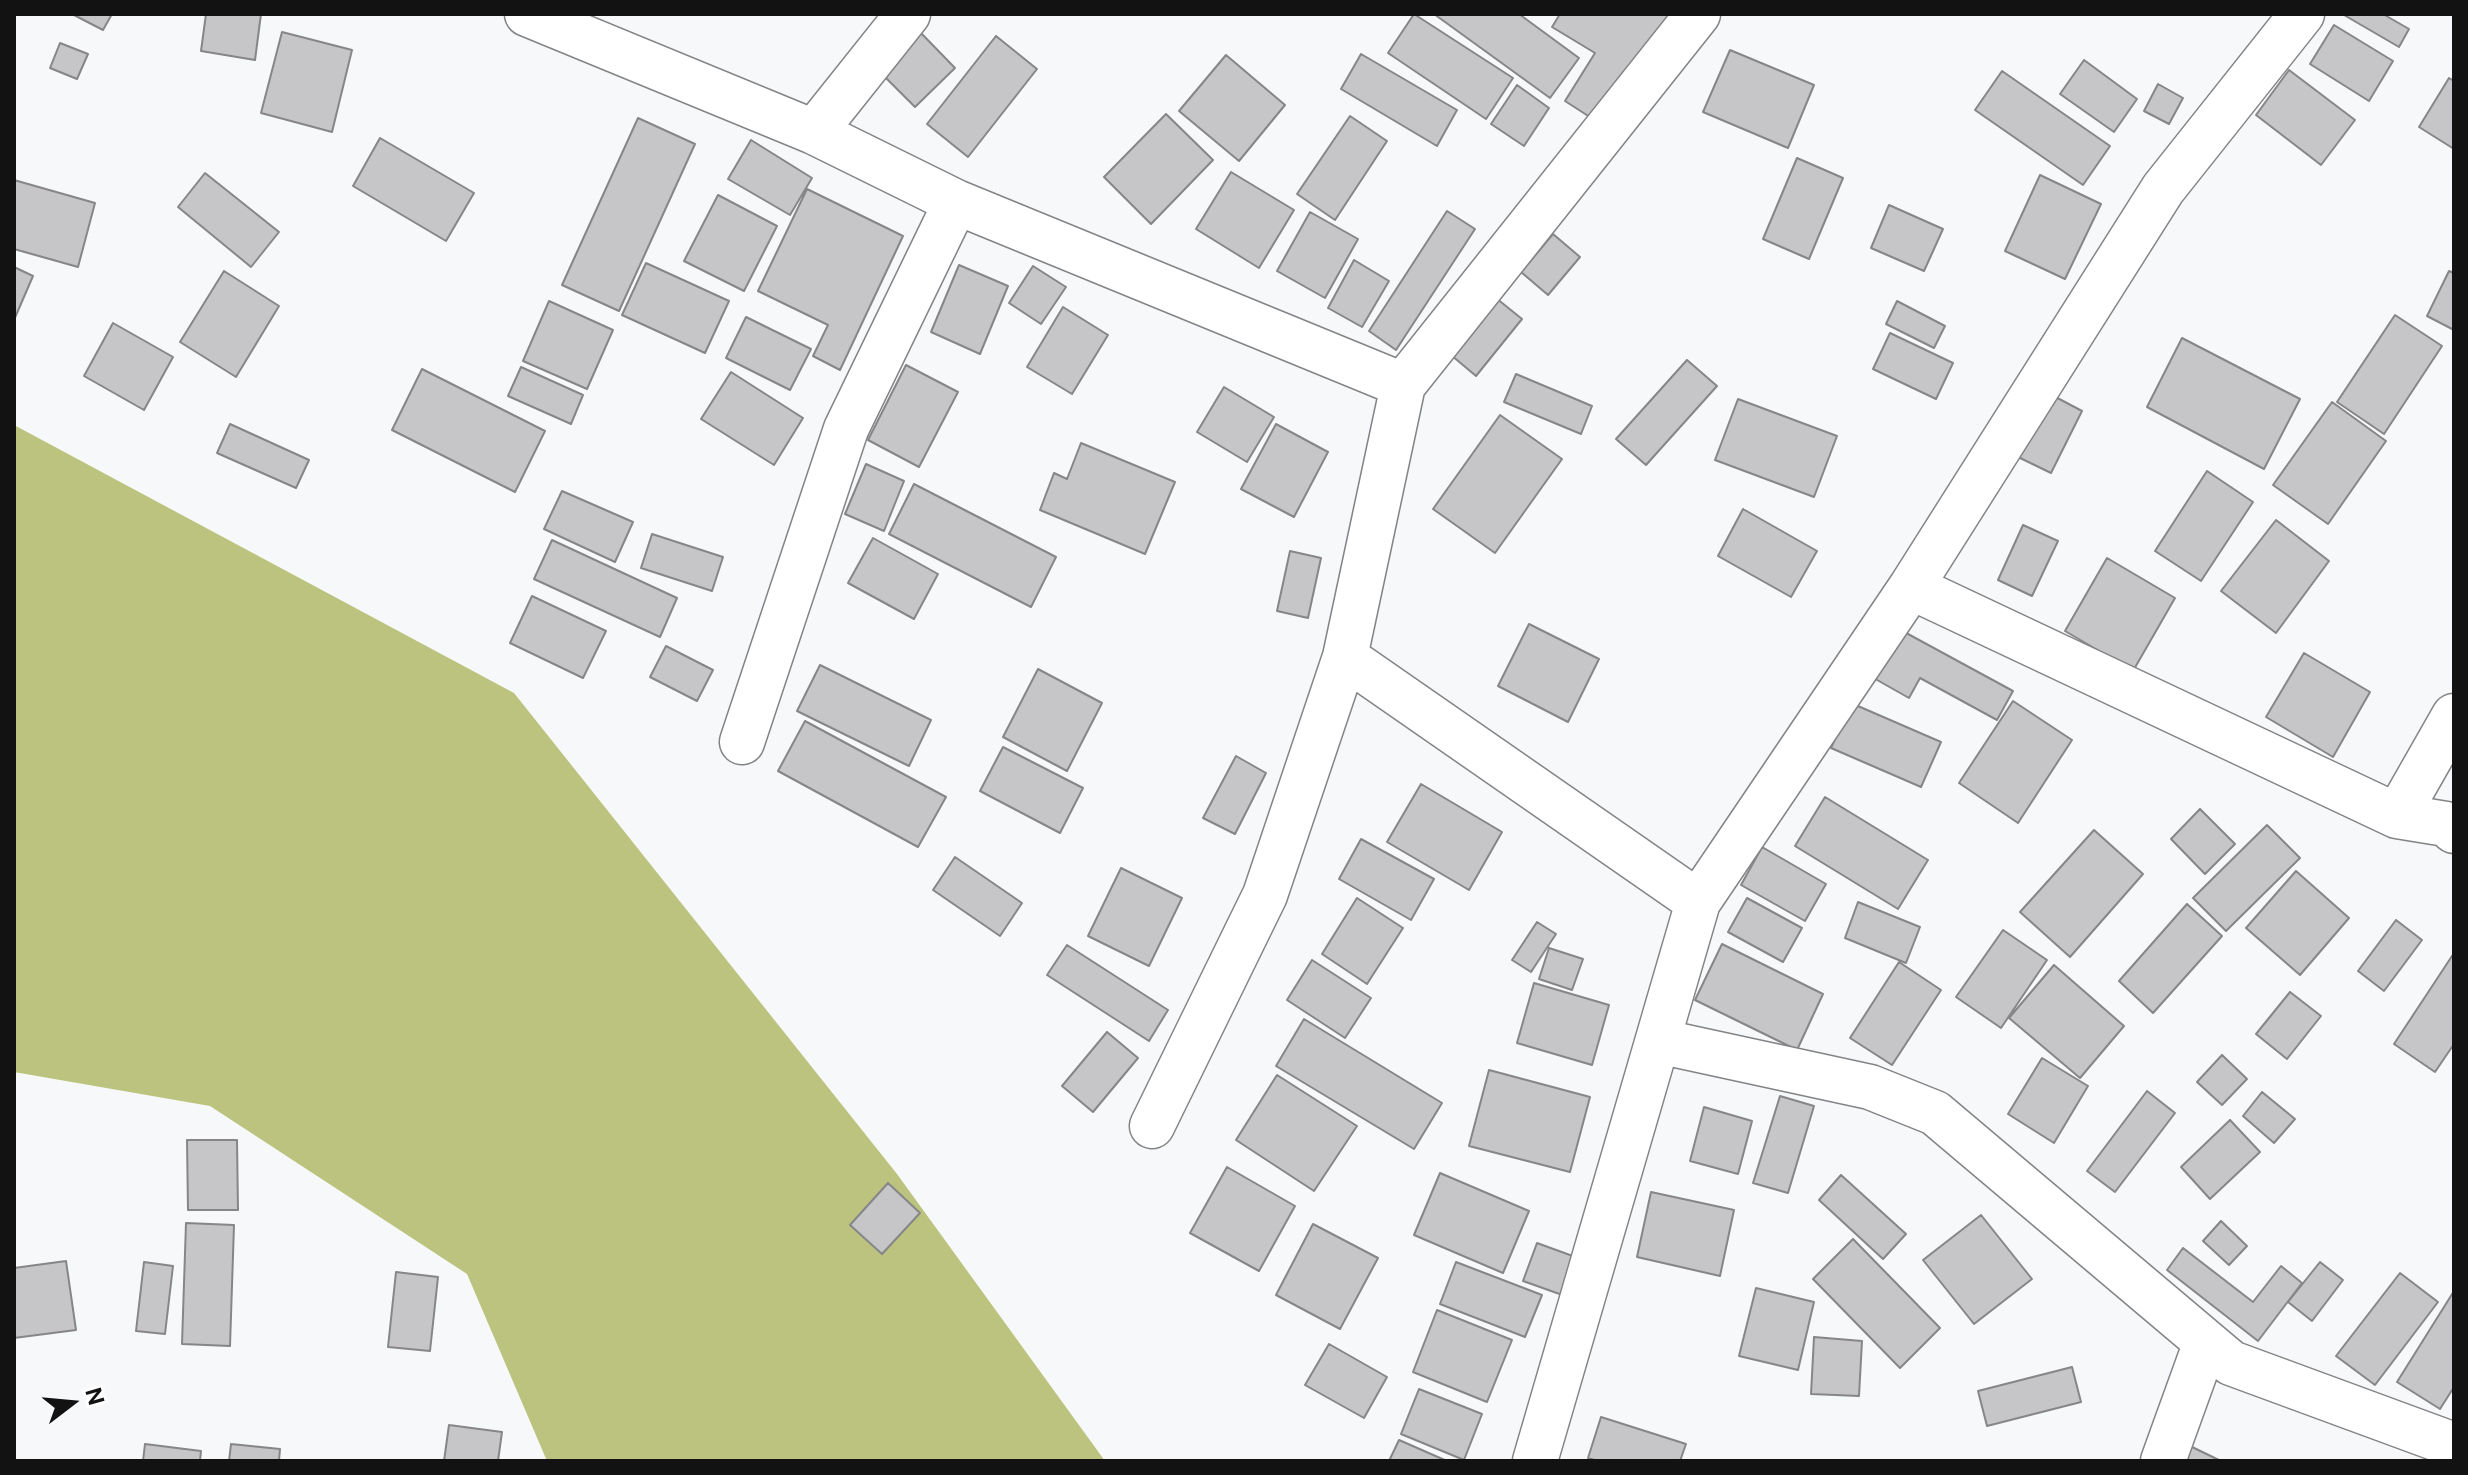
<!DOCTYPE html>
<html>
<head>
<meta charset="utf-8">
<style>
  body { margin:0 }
  #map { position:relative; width:2468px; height:1475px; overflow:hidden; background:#f7f8fa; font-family:"Public Sans",sans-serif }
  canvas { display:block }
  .frame { position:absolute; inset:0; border:16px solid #121213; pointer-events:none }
  .north { position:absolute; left:32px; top:1363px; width:80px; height:80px; -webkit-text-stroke:6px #fff; paint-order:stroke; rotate:74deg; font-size:22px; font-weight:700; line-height:32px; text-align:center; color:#121213 }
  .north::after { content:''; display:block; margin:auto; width:28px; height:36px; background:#121213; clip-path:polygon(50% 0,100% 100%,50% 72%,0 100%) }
</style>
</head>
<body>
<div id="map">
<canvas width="2468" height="1475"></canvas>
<div class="frame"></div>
<div class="north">N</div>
</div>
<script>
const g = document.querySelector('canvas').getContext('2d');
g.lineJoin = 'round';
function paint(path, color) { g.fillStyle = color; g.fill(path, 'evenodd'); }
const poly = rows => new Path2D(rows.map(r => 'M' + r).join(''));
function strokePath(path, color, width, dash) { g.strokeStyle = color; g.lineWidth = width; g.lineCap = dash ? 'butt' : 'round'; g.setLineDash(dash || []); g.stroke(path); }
const forest = poly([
  [14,425,514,693,897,1174,1105,1461,547,1461,467,1274,210,1106,14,1072]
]);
const building = poly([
  [72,14,112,14,103,30,72,14],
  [206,14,261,14,255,60,201,51,206,14],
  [1414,14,1513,78,1486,119,1388,53,1414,14],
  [1434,14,1519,14,1579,58,1550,98,1434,14],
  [1560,14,1669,14,1617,99,1596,121,1565,101,1595,53,1552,27,1560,14],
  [2383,14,2409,29,2399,47,2344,15,2383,14],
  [2334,25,2393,61,2369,101,2310,64,2334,25],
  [282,32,352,50,332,132,261,113,282,32],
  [920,32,955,68,915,107,880,72,920,32],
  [996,36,1037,69,968,157,927,124,996,36],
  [60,43,88,54,77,79,50,68,60,43],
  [1730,50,1814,85,1788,148,1703,112,1730,50],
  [1361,54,1457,110,1437,146,1341,89,1361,54],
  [1226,55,1285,105,1239,161,1179,111,1226,55],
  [2084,60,2137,99,2114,132,2060,94,2084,60],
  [2289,70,2355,120,2321,165,2256,115,2289,70],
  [2002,71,2110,146,2083,185,1975,110,2002,71],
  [2449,78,2454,81,2454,149,2419,127,2449,78],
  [2158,84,2183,98,2169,124,2144,111,2158,84],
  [1517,85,1549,108,1524,146,1491,124,1517,85],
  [1166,114,1213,160,1151,224,1104,177,1166,114],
  [1350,116,1387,141,1335,220,1297,194,1350,116],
  [638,118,695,144,619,311,562,285,638,118],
  [380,138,474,193,446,241,353,186,380,138],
  [751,140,812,178,790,215,728,179,751,140],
  [1797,158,1843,178,1809,259,1763,239,1797,158],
  [1231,172,1294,210,1259,268,1196,229,1231,172],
  [205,173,279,232,251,267,178,207,205,173],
  [2040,175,2101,204,2065,279,2005,251,2040,175],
  [14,180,95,203,78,267,14,249,14,180],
  [807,189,903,236,840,370,813,356,828,325,758,291,807,189],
  [718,195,777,226,744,291,684,261,718,195],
  [1889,205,1943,229,1924,271,1871,248,1889,205],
  [1447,211,1475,229,1396,350,1369,331,1447,211],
  [1310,212,1358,239,1325,298,1277,271,1310,212],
  [1553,234,1580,257,1548,295,1521,272,1553,234],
  [1354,260,1389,281,1362,327,1328,308,1354,260],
  [646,263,729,301,705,353,622,315,646,263],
  [959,265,1008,286,980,354,931,332,959,265],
  [1033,266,1066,287,1041,324,1009,303,1033,266],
  [14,267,33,276,14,320,14,267],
  [224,271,279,306,236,377,180,342,224,271],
  [2449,271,2454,273,2454,330,2427,316,2449,271],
  [1496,298,1522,319,1476,376,1451,355,1496,298],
  [549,301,613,330,587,389,523,361,549,301],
  [1897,301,1945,326,1934,348,1886,324,1897,301],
  [1063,307,1108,335,1072,394,1027,367,1063,307],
  [2395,315,2442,346,2384,434,2337,402,2395,315],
  [746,317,811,349,790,390,726,358,746,317],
  [113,323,173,357,144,410,84,376,113,323],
  [1890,333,1953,363,1936,399,1873,369,1890,333],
  [2182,338,2300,399,2264,469,2147,407,2182,338],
  [1687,360,1717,386,1646,465,1616,439,1687,360],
  [906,365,958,392,919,467,868,440,906,365],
  [521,367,583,395,571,424,508,396,521,367],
  [422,369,545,431,515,492,392,430,422,369],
  [731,372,803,418,774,465,701,419,731,372],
  [1516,374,1592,406,1581,434,1504,402,1516,374],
  [1224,387,1274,417,1247,462,1197,432,1224,387],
  [2048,393,2082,411,2051,473,2016,456,2048,393],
  [1738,399,1837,436,1814,497,1715,460,1738,399],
  [2332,402,2386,441,2328,524,2273,485,2332,402],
  [1500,415,1562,459,1495,553,1433,509,1500,415],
  [230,424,309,460,296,488,217,453,230,424],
  [1276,424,1328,452,1294,517,1241,489,1276,424],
  [1081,443,1175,482,1145,554,1040,510,1054,473,1067,479,1081,443],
  [866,464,904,481,884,531,845,514,866,464],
  [2207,471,2253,502,2201,581,2155,551,2207,471],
  [914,484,1056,557,1031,607,889,534,914,484],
  [562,491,633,522,615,562,544,529,562,491],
  [1743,509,1817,551,1791,597,1718,556,1743,509],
  [2276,520,2329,561,2276,633,2221,591,2276,520],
  [2023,525,2058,541,2032,596,1998,580,2023,525],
  [652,534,723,557,712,591,641,568,652,534],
  [873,538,938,574,914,619,848,583,873,538],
  [552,540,677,598,660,637,534,579,552,540],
  [1290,551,1321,558,1308,618,1277,611,1290,551],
  [2107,558,2175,598,2133,671,2065,631,2107,558],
  [532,596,606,631,583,678,510,643,532,596],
  [1529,624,1599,659,1568,722,1498,686,1529,624],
  [1897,628,2013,691,1997,720,1920,678,1909,698,1870,676,1897,628],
  [666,646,713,670,697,701,650,677,666,646],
  [2304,653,2370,692,2333,757,2266,717,2304,653],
  [820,665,931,720,909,766,797,711,820,665],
  [1038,669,1102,703,1067,771,1003,737,1038,669],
  [2013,701,2072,740,2018,823,1959,783,2013,701],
  [1851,703,1941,742,1921,787,1831,748,1851,703],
  [805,721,946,797,918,847,778,771,805,721],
  [1003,747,1083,788,1060,833,980,791,1003,747],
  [1236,756,1266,773,1235,834,1203,818,1236,756],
  [1421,784,1502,832,1469,890,1387,842,1421,784],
  [1825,797,1928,860,1898,909,1795,846,1825,797],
  [2200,809,2235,844,2205,874,2171,839,2200,809],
  [2267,825,2300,858,2226,931,2193,898,2267,825],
  [2094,830,2143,874,2070,957,2020,912,2094,830],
  [1361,839,1434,879,1411,920,1339,879,1361,839],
  [1762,847,1826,884,1805,921,1741,885,1762,847],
  [955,857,1022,903,1000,936,933,890,955,857],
  [1121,868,1182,898,1149,966,1088,936,1121,868],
  [2296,871,2349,918,2300,975,2246,928,2296,871],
  [1357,898,1403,928,1367,984,1322,954,1357,898],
  [1747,898,1802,928,1783,962,1728,932,1747,898],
  [1858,902,1920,927,1906,963,1845,938,1858,902],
  [2187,904,2222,936,2153,1013,2119,981,2187,904],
  [2396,920,2422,940,2384,991,2358,971,2396,920],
  [1537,922,1556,934,1531,972,1512,960,1537,922],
  [2003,930,2047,960,2001,1028,1956,997,2003,930],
  [1722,944,1823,994,1797,1050,1695,1000,1722,944],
  [1067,945,1168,1010,1149,1041,1047,975,1067,945],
  [1549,948,1583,959,1572,990,1539,979,1549,948],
  [2454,953,2454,1044,2435,1072,2394,1044,2454,953],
  [1312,960,1371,998,1345,1038,1287,1000,1312,960],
  [1899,962,1941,990,1892,1065,1850,1038,1899,962],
  [2054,965,2124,1026,2080,1078,2009,1018,2054,965],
  [1534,983,1609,1005,1592,1065,1517,1043,1534,983],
  [2290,992,2321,1016,2287,1059,2256,1034,2290,992],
  [1304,1019,1442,1103,1414,1149,1276,1066,1304,1019],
  [1107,1032,1138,1058,1093,1112,1062,1086,1107,1032],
  [2222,1055,2247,1079,2222,1105,2197,1082,2222,1055],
  [2042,1058,2088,1086,2054,1143,2008,1114,2042,1058],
  [1489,1070,1590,1097,1570,1172,1469,1146,1489,1070],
  [1277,1075,1357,1126,1314,1191,1236,1140,1277,1075],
  [2147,1091,2175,1113,2115,1192,2087,1171,2147,1091],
  [2262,1092,2295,1119,2274,1143,2243,1116,2262,1092],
  [1780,1096,1814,1106,1788,1193,1753,1183,1780,1096],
  [1704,1107,1752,1121,1738,1174,1690,1161,1704,1107],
  [2230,1120,2260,1152,2210,1199,2181,1167,2230,1120],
  [187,1140,237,1140,238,1210,188,1210,187,1140],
  [1227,1167,1295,1206,1259,1271,1190,1233,1227,1167],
  [1440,1173,1529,1211,1503,1273,1414,1235,1440,1173],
  [1841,1175,1906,1234,1883,1259,1819,1200,1841,1175],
  [888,1183,920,1213,882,1254,850,1225,888,1183],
  [1651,1192,1734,1210,1720,1276,1637,1257,1651,1192],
  [1981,1215,2032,1279,1974,1324,1923,1260,1981,1215],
  [2221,1221,2247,1246,2229,1265,2203,1241,2221,1221],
  [186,1223,234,1225,230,1346,182,1344,186,1223],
  [1313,1224,1378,1258,1340,1329,1276,1295,1313,1224],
  [1853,1239,1940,1328,1900,1368,1813,1279,1853,1239],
  [1537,1243,1581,1259,1568,1297,1523,1281,1537,1243],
  [2183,1248,2253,1302,2281,1266,2302,1283,2258,1341,2167,1270,2183,1248],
  [66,1261,76,1330,14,1338,14,1268,66,1261],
  [144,1262,173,1266,165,1334,136,1331,144,1262],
  [1456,1262,1542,1295,1525,1337,1440,1304,1456,1262],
  [2320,1262,2343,1280,2312,1321,2288,1302,2320,1262],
  [396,1272,438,1277,430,1351,388,1347,396,1272],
  [2400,1273,2438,1302,2375,1385,2336,1356,2400,1273],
  [1756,1288,1814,1302,1798,1370,1739,1356,1756,1288],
  [2454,1291,2454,1387,2440,1409,2397,1382,2454,1291],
  [1437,1310,1512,1340,1487,1402,1413,1372,1437,1310],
  [1814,1337,1862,1341,1859,1396,1811,1394,1814,1337],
  [1329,1344,1387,1377,1364,1418,1305,1385,1329,1344],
  [2072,1367,2081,1402,1987,1426,1978,1391,2072,1367],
  [1419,1389,1482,1414,1464,1460,1401,1434,1419,1389],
  [1601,1417,1686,1444,1680,1461,1598,1461,1588,1458,1601,1417],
  [449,1425,502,1432,498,1461,444,1461,449,1425],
  [1399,1440,1447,1461,1389,1461,1399,1440],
  [145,1444,201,1451,200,1461,143,1461,145,1444],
  [231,1444,280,1449,279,1461,229,1461,231,1444],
  [2190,1446,2221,1461,2183,1461,2190,1446]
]);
const minor = poly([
  [527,14,814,132,956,202,1403,385],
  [814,132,908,14],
  [1911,587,2397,816,2446,824,2454,831],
  [1345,657,1698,902],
  [742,742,846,429,956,202],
  [2397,816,2454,716],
  [1658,1041,1870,1087,1935,1113,2231,1363,2454,1445],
  [1152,1126,1265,895,1345,657,1403,385,1698,14],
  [1535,1461,1698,902,1911,587,2163,189,2302,14],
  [2163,1461,2206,1342]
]);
paint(forest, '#bcc37e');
paint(building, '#c6c6c8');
strokePath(building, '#868688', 2);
strokePath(minor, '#838486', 47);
strokePath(minor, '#fff', 44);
</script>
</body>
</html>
